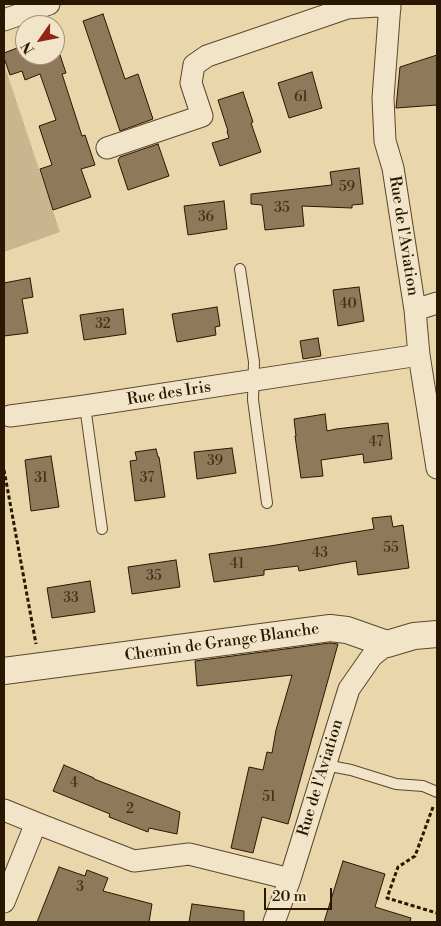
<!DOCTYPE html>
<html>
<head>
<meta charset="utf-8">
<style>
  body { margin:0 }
  #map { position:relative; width:441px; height:926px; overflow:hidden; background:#ead6ab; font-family:"Libre Bodoni",serif }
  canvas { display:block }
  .frame { position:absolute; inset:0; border:5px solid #2a1702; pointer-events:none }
  .north { position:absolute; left:15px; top:15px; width:50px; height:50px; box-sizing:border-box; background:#f1e4c8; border:1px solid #a19279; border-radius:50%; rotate:237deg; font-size:14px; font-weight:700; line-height:20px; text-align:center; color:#2a1702 }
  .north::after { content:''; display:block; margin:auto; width:18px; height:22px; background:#8f2418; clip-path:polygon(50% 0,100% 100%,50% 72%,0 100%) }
  .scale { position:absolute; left:264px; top:888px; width:68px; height:22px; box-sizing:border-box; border:2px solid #2a1702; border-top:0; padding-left:6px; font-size:15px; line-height:18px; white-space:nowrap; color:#2a1702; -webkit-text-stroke:4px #f1e4c8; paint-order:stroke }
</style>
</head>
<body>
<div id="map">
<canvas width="441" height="926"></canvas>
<div class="frame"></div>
<div class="north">N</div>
<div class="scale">20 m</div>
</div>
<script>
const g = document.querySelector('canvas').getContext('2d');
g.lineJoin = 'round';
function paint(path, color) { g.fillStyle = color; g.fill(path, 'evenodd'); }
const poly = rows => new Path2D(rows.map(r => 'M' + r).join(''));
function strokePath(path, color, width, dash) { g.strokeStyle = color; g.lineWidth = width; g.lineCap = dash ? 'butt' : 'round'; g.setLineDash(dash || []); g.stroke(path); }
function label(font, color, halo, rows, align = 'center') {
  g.font = font + ' "Libre Bodoni",serif'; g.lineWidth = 4; g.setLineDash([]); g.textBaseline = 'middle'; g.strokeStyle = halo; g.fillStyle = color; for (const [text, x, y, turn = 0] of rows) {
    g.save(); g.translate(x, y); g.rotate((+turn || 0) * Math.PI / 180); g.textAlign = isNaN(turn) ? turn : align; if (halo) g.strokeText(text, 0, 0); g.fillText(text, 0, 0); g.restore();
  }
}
const green = poly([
  [4,64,60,232,4,252]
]);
const building = poly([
  [103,14,125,79,138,74,153,119,120,131,83,21,103,14],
  [25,45,25,55,60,55,66,73,62,74,82,136,85,135,95,165,81,169,91,197,53,210,40,169,52,165,39,126,56,120,40,74,25,80,22,71,10,75,4,58,4,53,25,45],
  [437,55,437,105,396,108,400,67,437,55],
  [312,72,322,108,289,118,278,83,312,72],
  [243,92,253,122,251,123,261,152,220,166,212,143,229,138,227,131,228,131,218,100,243,92],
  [158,144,169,176,128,190,118,160,120,157,158,144],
  [359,168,363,204,352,205,352,208,302,206,304,226,265,230,262,205,251,204,251,194,332,185,330,172,359,168],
  [224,201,227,229,188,235,184,206,224,201],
  [30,278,33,297,22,299,28,333,4,336,4,283,30,278],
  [359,287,364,321,338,326,333,290,359,287],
  [217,307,220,326,215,327,216,335,177,342,172,314,217,307],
  [123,309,126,334,84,340,80,315,123,309],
  [318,338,321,356,303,359,300,341,318,338],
  [325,414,327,431,336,429,388,423,392,459,364,463,363,454,321,460,323,476,301,478,295,436,296,436,294,419,325,414],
  [232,448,236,473,197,479,194,452,232,448],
  [156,449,158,457,159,457,165,497,135,501,130,461,137,460,135,452,156,449],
  [51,456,59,507,31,511,25,460,51,456],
  [391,516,393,527,403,525,409,568,358,575,356,561,299,571,298,566,264,570,264,575,214,582,209,554,270,546,374,529,372,518,391,516],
  [176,560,180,587,132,594,128,567,176,560],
  [90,581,95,612,52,618,47,588,90,581],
  [330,643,338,644,288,824,262,817,253,853,231,848,249,767,263,770,267,752,272,753,276,730,292,675,197,686,195,661,330,643],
  [64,765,94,778,94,779,180,812,177,834,149,828,148,832,109,817,110,814,53,791,64,765],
  [343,861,385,874,375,907,411,918,410,922,324,922,343,861],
  [59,867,85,876,87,870,108,878,103,891,152,904,149,922,37,922,59,867],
  [192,904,244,911,244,922,189,922,192,904]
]);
const path = poly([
  [4,470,36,644],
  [433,807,415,856,398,867,387,898,437,913]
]);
const service = poly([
  [240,269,254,362,253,400,267,503],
  [85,406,102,529],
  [325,765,351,770,396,784,423,786,437,792]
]);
const minor = poly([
  [390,4,383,98,385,141,393,168,415,310,419,355,437,468],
  [4,20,49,4],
  [107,148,202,116,191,83,194,65,207,56,347,8,377,6,390,8],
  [415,310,437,303],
  [10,416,85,406,419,355],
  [4,810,36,823],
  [4,902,36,823,134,861,189,854,290,879],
  [274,922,290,879,349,689,372,656,387,644]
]);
const tertiary = poly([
  [4,671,330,628,347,630,387,644,414,636,437,634]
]);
const numberNames = [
  ["61",301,98],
  ["59",347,188],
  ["35",282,209],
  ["36",206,218],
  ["40",348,305],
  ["32",103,325],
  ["47",376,443],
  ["39",215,462],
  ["31",41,479],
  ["37",147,479],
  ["55",391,549],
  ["43",320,554],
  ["41",237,565],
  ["35",154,577],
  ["33",71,599],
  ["4",74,784],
  ["51",269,798],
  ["2",130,810],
  ["3",80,888]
];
const streetNames = [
  ["Rue de l'Aviation",403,236,81],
  ["Rue des Iris",169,394,-9],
  ["Chemin de Grange Blanche",222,643,-8],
  ["Rue de l'Aviation",321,778,-73]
];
paint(green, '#c9b68e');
paint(building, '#8e7a5a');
strokePath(building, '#2a1702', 1);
strokePath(service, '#5a472c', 12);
strokePath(minor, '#5a472c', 23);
strokePath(tertiary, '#5a472c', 28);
strokePath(path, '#2a1702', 3, [4, 2.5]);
strokePath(service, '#f1e4c8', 10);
strokePath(minor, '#f1e4c8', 21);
strokePath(tertiary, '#f1e4c8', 26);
label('14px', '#433018', null, numberNames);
label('16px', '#2a1702', '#f1e4c8', streetNames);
</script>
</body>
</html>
